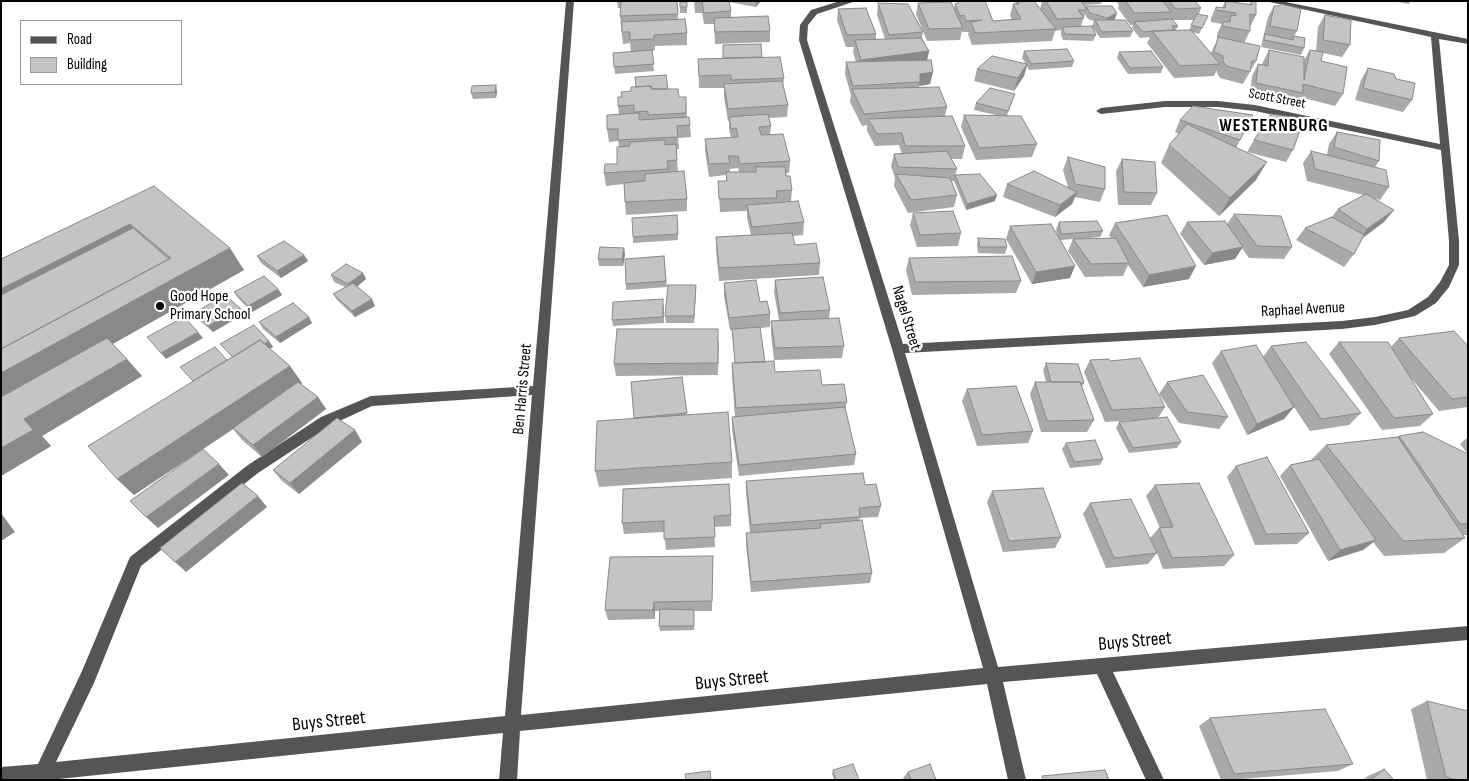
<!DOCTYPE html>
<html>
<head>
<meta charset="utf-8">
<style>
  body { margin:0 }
  #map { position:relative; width:1469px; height:781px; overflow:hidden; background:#fff; font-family:"Sofia Sans Condensed",sans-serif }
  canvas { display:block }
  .frame { position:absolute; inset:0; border:2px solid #000; pointer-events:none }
  .legend { position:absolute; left:20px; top:20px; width:162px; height:65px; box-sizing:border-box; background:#fff; border:1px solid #999; margin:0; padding:6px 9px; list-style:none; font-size:15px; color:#000 }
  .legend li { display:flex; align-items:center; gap:10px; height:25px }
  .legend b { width:25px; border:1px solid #999 }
</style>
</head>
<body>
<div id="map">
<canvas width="1469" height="781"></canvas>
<div class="frame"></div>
<ul class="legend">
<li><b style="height:6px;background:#555"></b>Road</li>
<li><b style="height:14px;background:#c4c4c4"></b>Building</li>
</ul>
</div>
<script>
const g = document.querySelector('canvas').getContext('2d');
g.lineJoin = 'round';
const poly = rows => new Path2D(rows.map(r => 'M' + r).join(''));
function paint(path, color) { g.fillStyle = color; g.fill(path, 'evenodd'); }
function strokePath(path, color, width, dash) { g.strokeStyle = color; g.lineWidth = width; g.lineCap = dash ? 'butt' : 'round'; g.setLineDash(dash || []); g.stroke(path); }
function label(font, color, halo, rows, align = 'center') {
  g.font = font + ' "Sofia Sans Condensed",sans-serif'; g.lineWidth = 4.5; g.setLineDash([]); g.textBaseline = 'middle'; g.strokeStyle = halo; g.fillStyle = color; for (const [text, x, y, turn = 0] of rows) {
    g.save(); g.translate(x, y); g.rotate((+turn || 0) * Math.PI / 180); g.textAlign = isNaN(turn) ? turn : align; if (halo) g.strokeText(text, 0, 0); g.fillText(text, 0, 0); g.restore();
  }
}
const minor = poly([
  [566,1,574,1,521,715,983,668,892,349,799,40,800,25,811,10,840,1,856,1,817,14,808,25,807,40,903,344,1342,321,1375,317,1408,310,1428,297,1440,282,1449,265,1449,241,1441,150,1255,111,1218,107,1165,107,1101,114,1096,111,1101,108,1165,101,1218,101,1255,105,1440,144,1431,37,1265,1,1281,1,1468,39,1468,44,1439,39,1459,241,1459,265,1449,287,1436,303,1415,316,1375,325,1342,329,905,353,998,667,1468,626,1468,640,1113,672,1164,780,1146,780,1097,674,1003,682,1026,780,1008,780,987,684,520,731,517,780,499,780,503,733,49,780,1,780,1,767,38,764,82,671,130,557,248,465,321,417,371,396,533,386,566,1],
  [532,395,505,716,56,762,94,683,141,566,258,473,331,425,372,406,532,395]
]);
const wall = poly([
  [617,1,677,1,678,19,687,33,687,45,655,46,655,50,652,51,654,71,615,74,613,53,631,52,630,43,623,44,620,16,621,8,618,8],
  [694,1,761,1,756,7,729,2,731,11,731,17,770,31,770,42,715,44,714,24,704,24,702,13,695,13],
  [1016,1,1034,1,1040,9,1042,1,1102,1,1101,4,1084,5,1086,8,1086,6,1115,19,1113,20,1133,31,1130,37,1100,38,1092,26,1094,21,1088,19,1085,14,1081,26,1096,35,1093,41,1063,40,1061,35,1061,30,1055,31,1052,41,972,45,968,34,969,32,963,32,962,31,960,40,927,41,916,14,918,3,954,9,955,4,993,21,1012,19,1010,16,1013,4,1015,4],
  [1110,1,1195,1,1201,8,1199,14,1205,22,1199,34,1193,32,1211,53,1218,38,1217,38,1217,34,1222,24,1211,22,1211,18,1216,7,1222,8,1225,1,1249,5,1251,1,1256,1,1256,15,1250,27,1250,31,1244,43,1256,61,1243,84,1220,78,1217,73,1217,70,1214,76,1174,78,1147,43,1150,37,1140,38,1132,28,1133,25,1130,25,1118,8,1119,5,1117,2,1111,2],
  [1173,20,1194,20,1189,30,1176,30,1178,26],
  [1392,1,1411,1,1409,4],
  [680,2,687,2,687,13,680,13],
  [878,3,923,32,922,38,929,51,927,61,933,72,930,84,919,86,919,87,947,107,945,116,965,146,962,159,951,159,957,169,955,175,995,201,966,210,954,181,951,181,957,195,954,207,908,213,894,186,895,178,891,166,894,154,902,154,899,145,875,146,867,131,867,125,862,126,850,102,851,95,845,74,846,62,856,62,853,52,854,47,846,47,837,20,838,9,876,34,876,39,885,39,877,15],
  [1274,6,1297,31,1294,36,1304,48,1301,55,1261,47,1268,17],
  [1325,15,1350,45,1342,57,1323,53,1321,61,1343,94,1335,106,1300,97,1295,105,1250,95,1252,76,1258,64,1262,65,1263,62,1269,50,1304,60,1310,50,1316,51,1318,27],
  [723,45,762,57,784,78,783,87,788,105,787,117,769,118,771,126,770,135,790,161,789,173,786,173,792,190,791,201,804,222,803,235,793,236,795,245,820,263,819,275,719,281,716,249,716,237,751,235,747,218,747,211,720,212,718,181,726,181,726,175,709,177,705,151,705,139,731,137,729,129,729,121,728,121,724,97,724,88,699,88,698,59,723,58],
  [738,168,739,172,730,172,730,169],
  [1024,51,1074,61,1072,67,1029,70,1027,66,1024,76,1014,91,974,81,977,69,1026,64,1022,58],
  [1119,52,1163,67,1161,73,1128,74,1117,58],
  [1368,68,1396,79,1412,100,1403,112,1355,100,1361,80],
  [668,89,679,97,686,97,687,117,690,125,691,137,678,138,679,149,676,149,678,172,687,199,687,211,626,215,625,202,624,184,606,186,604,173,617,164,619,147,618,141,609,142,607,129,619,114,618,106,622,97],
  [497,91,496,98,473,99,471,93],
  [1013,100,1007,115,1037,144,1032,157,976,160,961,127,964,115,996,115,974,110,976,103],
  [1253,115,1236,148,1256,180,1219,216,1161,163,1169,145,1179,134,1175,132,1180,120],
  [1337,132,1379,161,1375,167,1389,187,1380,200,1373,198,1384,222,1363,238,1354,254,1344,267,1296,240,1305,228,1332,217,1338,209,1363,195,1307,181,1303,163,1311,151,1327,155,1329,144],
  [1254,140,1293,150,1286,162,1247,152],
  [1068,157,1105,189,1100,202,1075,197,1072,204,1055,217,1003,197,1007,184,1068,187,1063,170],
  [1122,159,1157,193,1151,205,1118,205,1116,171],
  [154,186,244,270,112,344,142,376,42,436,51,446,1,476,1,259],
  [913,213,961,233,958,246,917,247,910,225],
  [1234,214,1292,247,1284,259,1249,258,1242,248,1235,259,1204,265,1180,234,1187,222,1227,224],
  [677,215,678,240,633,243,633,237],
  [1059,222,1103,231,1100,237,1079,239,1111,238,1109,235,1115,223,1189,279,1143,287,1128,265,1123,276,1085,277,1068,251,1073,239,1060,240,1070,278,1032,284,1006,239,1010,226,1057,235,1056,229],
  [978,238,1007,247,1005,254,978,253,977,245],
  [625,254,623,266,599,266,598,259],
  [304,255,308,261,281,278,261,263,257,256],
  [664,256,667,287,626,290,626,284],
  [909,258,1021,281,1016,293,912,295,906,270],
  [363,273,366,279,357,286,375,306,355,317,337,300,333,294,345,287,334,282,331,275],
  [775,280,830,310,829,318,844,346,842,358,774,360,771,333,771,321,779,320,774,292],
  [724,283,760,302,770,314,770,327,760,328,765,362,775,372,822,385,847,402,845,410,856,454,854,465,739,476,732,429,732,417,735,417,732,375,732,363,735,363,732,330,730,330,724,296],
  [696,285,694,323,666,323,665,316],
  [278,289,282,295,252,312,238,298,234,292],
  [664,305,664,323,613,326,612,320],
  [240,308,244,314,213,332,198,319,194,313],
  [259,322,312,323,280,343,263,329],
  [1399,338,1468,346,1468,407,1439,411,1409,376,1433,414,1420,426,1382,430,1329,354,1339,342,1391,347],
  [269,341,273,347,270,349,290,366,302,383,301,384,318,397,326,409,262,457,242,440,233,429,134,495,117,479,193,382,232,357,220,344],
  [719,341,718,375,616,376,614,364],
  [1271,346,1361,413,1349,425,1310,431,1294,407,1284,419,1247,435,1212,363,1221,351,1263,357],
  [1090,360,1110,361,1165,407,1158,418,1181,442,1177,448,1129,453,1116,428,1119,422,1138,420,1105,422,1084,372],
  [1046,363,1084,383,1082,387,1094,420,1087,432,1041,432,1030,394,1035,382,1046,382,1043,370],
  [682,377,687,415,732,462,732,478,599,487,595,471,634,418],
  [1167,382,1228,417,1219,429,1179,423,1159,394],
  [967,389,1033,431,1028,443,977,446,962,401],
  [355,430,362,442,299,494,282,481,273,470],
  [1399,436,1468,454,1460,444,1468,437,1468,535,1463,535,1465,538,1444,553,1384,556,1373,542,1363,550,1328,561,1280,476,1290,465,1311,460,1326,445,1397,437],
  [1066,443,1103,459,1100,465,1070,468,1062,449],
  [1236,466,1309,533,1297,544,1255,545,1227,477],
  [746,481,865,485,881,506,878,517,860,518,859,520,872,573,870,583,751,592,746,544,746,533,750,533,746,493],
  [1155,485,1234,555,1224,566,1163,569,1157,553,1148,564,1106,568,1083,514,1090,503,1155,550,1150,538,1159,528,1160,528,1146,496],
  [992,491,1061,537,1055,548,1003,552,987,502],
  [731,515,731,526,714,527,715,547,666,550,664,532,624,534,622,523],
  [713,556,712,611,694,611,694,630,660,631,659,626,660,611,655,611,655,619,608,620,605,610],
  [1427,701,1468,780,1427,780,1411,709],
  [1210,718,1353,764,1338,771,1230,780,1221,780,1199,726],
  [1384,769,1394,780,1363,780,1368,776],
  [833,770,859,780,834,780,832,774],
  [908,772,936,780,904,780,903,778]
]);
const shadedWall = poly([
  [756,1,761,1,756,7],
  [1117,13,1115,19,1105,24,1107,18],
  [929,51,926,63,859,72,861,60],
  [1027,64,1024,76,1014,91,1018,78],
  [933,72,930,84,919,86,920,74],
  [496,85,497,91,496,98,495,92],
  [1267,162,1256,180,1219,216,1230,198],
  [1077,192,1072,204,1055,217,1060,205],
  [997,195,995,201,966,210,967,204],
  [1394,210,1384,222,1358,241,1367,229],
  [130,224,146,246,1,321,1,289],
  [1243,247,1235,259,1204,265,1212,253],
  [230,248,244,270,1,407,1,373],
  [624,248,625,254,623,266,622,259],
  [304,255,308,261,281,278,277,271],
  [1075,266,1070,278,1032,284,1036,272],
  [1196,266,1189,279,1143,287,1149,275],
  [363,273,366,279,352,291,348,284],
  [696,285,696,291,694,323,694,316],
  [278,289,282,295,252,312,248,306],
  [372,299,375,306,355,317,352,311],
  [240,308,244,314,213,332,208,326],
  [309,317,312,323,280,343,276,337],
  [198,332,203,338,166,359,161,353],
  [269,341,273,347,240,366,236,360],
  [127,359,142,376,42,436,51,446,1,476,1,448,24,419],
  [290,366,302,383,134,495,117,479],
  [318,397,326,409,262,457,253,445],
  [1294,407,1284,419,1247,435,1257,424],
  [355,430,362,442,299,494,290,483],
  [219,464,229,475,158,528,146,517],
  [258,496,267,507,186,572,175,562],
  [1,513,15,532,1,541],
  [1376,540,1363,550,1328,561,1340,550],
  [654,602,655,611,655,619,653,610]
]);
const building = poly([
  [621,1,677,1,678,14,620,16,621,1],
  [702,1,729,1,731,11,704,13,702,1],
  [961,1,985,1,993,21,1021,19,1013,4,1019,4,1018,1,1034,1,1056,29,975,33,971,22,982,20,966,21,964,15,960,16,955,4,961,1],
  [1046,1,1081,1,1087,10,1078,10,1084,18,1057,19,1046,1],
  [1126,1,1163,1,1171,12,1134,13,1126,1],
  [1169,1,1195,1,1201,8,1176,9,1169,1],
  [1226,1,1252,5,1252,1,1256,1,1256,15,1250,14,1250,31,1222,26,1223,22,1230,22,1231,15,1236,16,1236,13,1216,10,1216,7,1225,8,1226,1],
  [680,2,687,2,687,7,680,7,680,2],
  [951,2,963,28,929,29,918,3,951,2],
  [878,3,908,4,923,32,889,35,878,3],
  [1281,4,1301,9,1297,31,1270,26,1274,6,1279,6,1281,4],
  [1086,6,1112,6,1117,13,1107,18,1090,13,1086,6],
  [866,8,876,34,847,35,838,9,866,8],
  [1197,14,1208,16,1202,28,1191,25,1197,14],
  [1325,15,1351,20,1350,45,1323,40,1325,15],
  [768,16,770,31,715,32,714,18,768,16],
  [685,19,687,33,654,35,654,39,630,40,630,32,622,32,622,22,685,19],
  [1172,19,1178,26,1172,26,1174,30,1143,32,1134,22,1172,19],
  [1095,20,1125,20,1133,31,1102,32,1095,20],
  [1092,26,1096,35,1065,34,1063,29,1063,27,1092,26],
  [1191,30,1220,64,1180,66,1152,31,1191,30],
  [1265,34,1293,40,1294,36,1305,38,1304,48,1264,40,1265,34],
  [1218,37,1260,46,1256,61,1252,61,1250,72,1226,66,1223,61,1223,56,1214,52,1218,37],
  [921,38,929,51,861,60,855,40,921,38],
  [761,44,762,57,723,58,723,45,761,44],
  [1067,49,1074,61,1031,64,1024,51,1067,49],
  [652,50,654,64,614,67,613,53,652,50],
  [1269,50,1304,57,1304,80,1310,50,1323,52,1321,61,1347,67,1343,94,1303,84,1303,93,1256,83,1258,64,1268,66,1269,50],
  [1151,51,1163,67,1130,68,1119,52,1151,51],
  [992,56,1027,64,1018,78,977,69,992,56],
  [780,57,784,78,731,80,731,75,699,76,698,59,780,57],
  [931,60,933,72,920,74,920,82,853,86,846,62,931,60],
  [1368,68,1394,74,1396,79,1415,83,1412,100,1363,88,1368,68],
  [666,75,668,89,651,89,651,86,636,87,635,77,666,75],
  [782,81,788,105,728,109,724,84,782,81],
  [496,85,495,92,471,93,472,86,496,85],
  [651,86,651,89,678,89,679,97,686,97,686,113,648,115,648,111,634,112,634,105,618,106,618,97,622,97,621,92,631,91,631,87,651,86],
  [939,87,947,107,864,114,852,89,939,87],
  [990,88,1015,94,1008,111,976,103,990,88],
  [1193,106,1253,115,1240,140,1180,120,1193,106],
  [639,113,639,120,689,117,690,125,677,126,678,137,618,140,618,129,607,129,607,115,639,113],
  [768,114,771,126,759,127,761,135,783,134,790,161,740,164,738,156,728,156,730,163,709,164,705,139,738,137,736,128,731,129,729,117,768,114],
  [1271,114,1304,119,1293,150,1254,140,1271,114],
  [964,115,1021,116,1037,144,979,148,964,115],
  [952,116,965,146,905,146,902,133,877,134,868,119,952,116],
  [1187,124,1267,162,1230,198,1169,145,1187,124],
  [1337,132,1380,140,1379,161,1334,147,1337,132],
  [665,140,665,145,676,144,677,160,667,161,668,169,604,173,605,164,617,164,617,147,630,146,630,142,665,140],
  [947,151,957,169,898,167,894,154,947,151],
  [1311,151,1386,170,1389,187,1315,169,1311,151],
  [1068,157,1105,167,1105,189,1075,184,1068,157],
  [1122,159,1155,162,1157,193,1124,192,1122,159],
  [756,167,785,167,786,176,790,176,792,190,776,191,777,198,719,199,718,181,727,181,726,172,756,172,756,167],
  [684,171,687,199,625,202,624,183,645,181,645,174,684,171],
  [1034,171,1077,192,1060,205,1007,184,1034,171],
  [896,174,950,178,957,195,911,200,896,174],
  [980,174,997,195,967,204,955,175,980,174],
  [154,186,230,248,1,373,1,349,171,258,130,224,1,289,1,259,154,186],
  [1366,194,1394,210,1367,229,1338,209,1366,194],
  [798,201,804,222,752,227,747,205,798,201],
  [953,211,961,233,920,235,913,213,953,211],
  [1234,214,1281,216,1292,247,1257,246,1234,214],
  [677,215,678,234,633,237,632,218,677,215],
  [1167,215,1196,266,1149,275,1115,223,1167,215],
  [1332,217,1364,235,1354,254,1305,228,1332,217],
  [1097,221,1103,231,1061,234,1059,222,1097,221],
  [1225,221,1243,247,1212,253,1187,222,1225,221],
  [1051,224,1075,266,1036,272,1010,226,1051,224],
  [133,228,169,259,1,349,1,295,133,228],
  [792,233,795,245,816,243,820,263,719,268,716,237,792,233],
  [978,238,1005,239,1007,247,980,247,978,238],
  [1116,238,1129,263,1091,264,1073,239,1116,238],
  [284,241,304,255,277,271,257,256,284,241],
  [600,247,624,248,622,259,598,259,600,247],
  [664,256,666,281,626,284,625,259,664,256],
  [1012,256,1021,281,915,282,909,258,1012,256],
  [346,264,363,273,348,284,331,275,346,264],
  [264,276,278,289,248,306,234,292,264,276],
  [823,277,830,310,780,313,775,280,823,277],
  [756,280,760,302,767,301,770,314,729,318,724,283,756,280],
  [353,283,372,299,352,311,333,294,353,283],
  [668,285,696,285,694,316,665,316,668,285],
  [225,295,240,308,208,326,194,313,225,295],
  [663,299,663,317,612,320,613,302,663,299],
  [293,303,309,317,276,337,259,322,293,303],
  [184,317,198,332,161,353,147,337,184,317],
  [839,318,844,346,775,348,771,321,839,318],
  [254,325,269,341,264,344,260,340,233,357,220,344,254,325],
  [760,327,765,362,735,363,732,329,760,327],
  [617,329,718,329,718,363,614,364,617,329],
  [1454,331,1468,346,1468,397,1452,399,1399,338,1454,331],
  [107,338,127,359,24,419,33,430,1,448,1,397,107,338],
  [260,340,290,366,117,479,88,446,260,340],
  [1306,342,1361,413,1321,419,1271,346,1306,342],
  [1339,342,1388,342,1433,414,1394,418,1339,342],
  [1256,345,1294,407,1257,424,1221,351,1256,345],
  [215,347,227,360,193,381,180,367,215,347],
  [1140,358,1165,407,1112,410,1090,360,1109,359,1110,361,1140,358],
  [774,361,775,372,820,370,822,385,844,384,847,402,736,408,732,363,774,361],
  [1046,363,1078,364,1084,383,1081,383,1080,382,1051,382,1046,363],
  [1203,375,1228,417,1187,412,1167,382,1203,375],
  [682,377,687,413,634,418,631,382,682,377],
  [298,382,318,397,253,445,233,428,298,382],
  [1035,382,1080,382,1094,420,1047,421,1035,382],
  [1016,386,1033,431,982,435,967,389,1016,386],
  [845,407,856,454,739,465,732,417,845,407],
  [728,412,732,462,595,471,597,421,728,412],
  [1167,417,1181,442,1133,448,1119,422,1167,417],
  [337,418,355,430,290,483,273,470,337,418],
  [1423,432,1468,454,1468,524,1460,524,1399,436,1423,432],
  [1398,437,1465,538,1403,541,1326,445,1398,437],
  [1095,440,1103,459,1074,462,1066,443,1095,440],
  [203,449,219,464,146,517,130,501,203,449],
  [1267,457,1309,533,1266,534,1236,466,1267,457],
  [1319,459,1376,540,1340,550,1290,465,1319,459],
  [863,473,865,485,876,484,881,506,859,508,860,517,751,525,746,481,863,473],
  [242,483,258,496,175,562,160,548,242,483],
  [1199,483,1234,555,1172,558,1159,528,1173,527,1155,485,1199,483],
  [729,484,731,515,714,516,715,537,664,539,664,521,622,523,623,489,729,484],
  [1043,488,1061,537,1009,541,992,491,1043,488],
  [1131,499,1157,553,1114,558,1090,503,1131,499],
  [862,520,872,573,751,582,746,533,821,528,820,524,862,520],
  [713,556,712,601,654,602,653,610,605,610,610,557,713,556],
  [660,609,694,610,694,626,659,626,660,609],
  [1427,701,1468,711,1468,780,1456,780,1446,777,1427,701],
  [1325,709,1353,764,1234,774,1210,718,1325,709],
  [853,764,859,780,836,780,833,770,853,764],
  [930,764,936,780,911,780,908,772,930,764],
  [1384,769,1394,780,1371,780,1384,769],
  [1105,770,1109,780,1043,780,1042,776,1105,770],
  [710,771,711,780,686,780,685,774,710,771]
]);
const markers = [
  [160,306,5,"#000"]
];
const farStreetnames = [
  ["Scott Street",1277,99,11]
];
const poiNames = [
  ["Good Hope",170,297],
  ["Primary School",170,315]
];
const streetNames = [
  ["Raphael Avenue",1303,310,-3],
  ["Nagel Street",906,318,73],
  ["Ben Harris Street",523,389,-85]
];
const farDistrictnames = [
  ["WESTERNBURG",1274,126]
];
const nearStreetnames = [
  ["Buys Street",1135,642,-5],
  ["Buys Street",732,681,-6],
  ["Buys Street",329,722,-6]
];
paint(minor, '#555');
paint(wall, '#a9a9a9');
paint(shadedWall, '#898989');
paint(building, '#c4c4c4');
strokePath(building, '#898989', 1);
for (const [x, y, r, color] of markers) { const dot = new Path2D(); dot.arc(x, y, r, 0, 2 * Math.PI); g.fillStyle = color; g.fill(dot); strokePath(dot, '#fff', 2); }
label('14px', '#000', '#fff', farStreetnames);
label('16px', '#000', '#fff', poiNames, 'left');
label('16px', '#000', '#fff', streetNames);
g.letterSpacing = '1px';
label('bold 18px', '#000', '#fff', farDistrictnames);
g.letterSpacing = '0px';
label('19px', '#000', '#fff', nearStreetnames);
</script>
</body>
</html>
